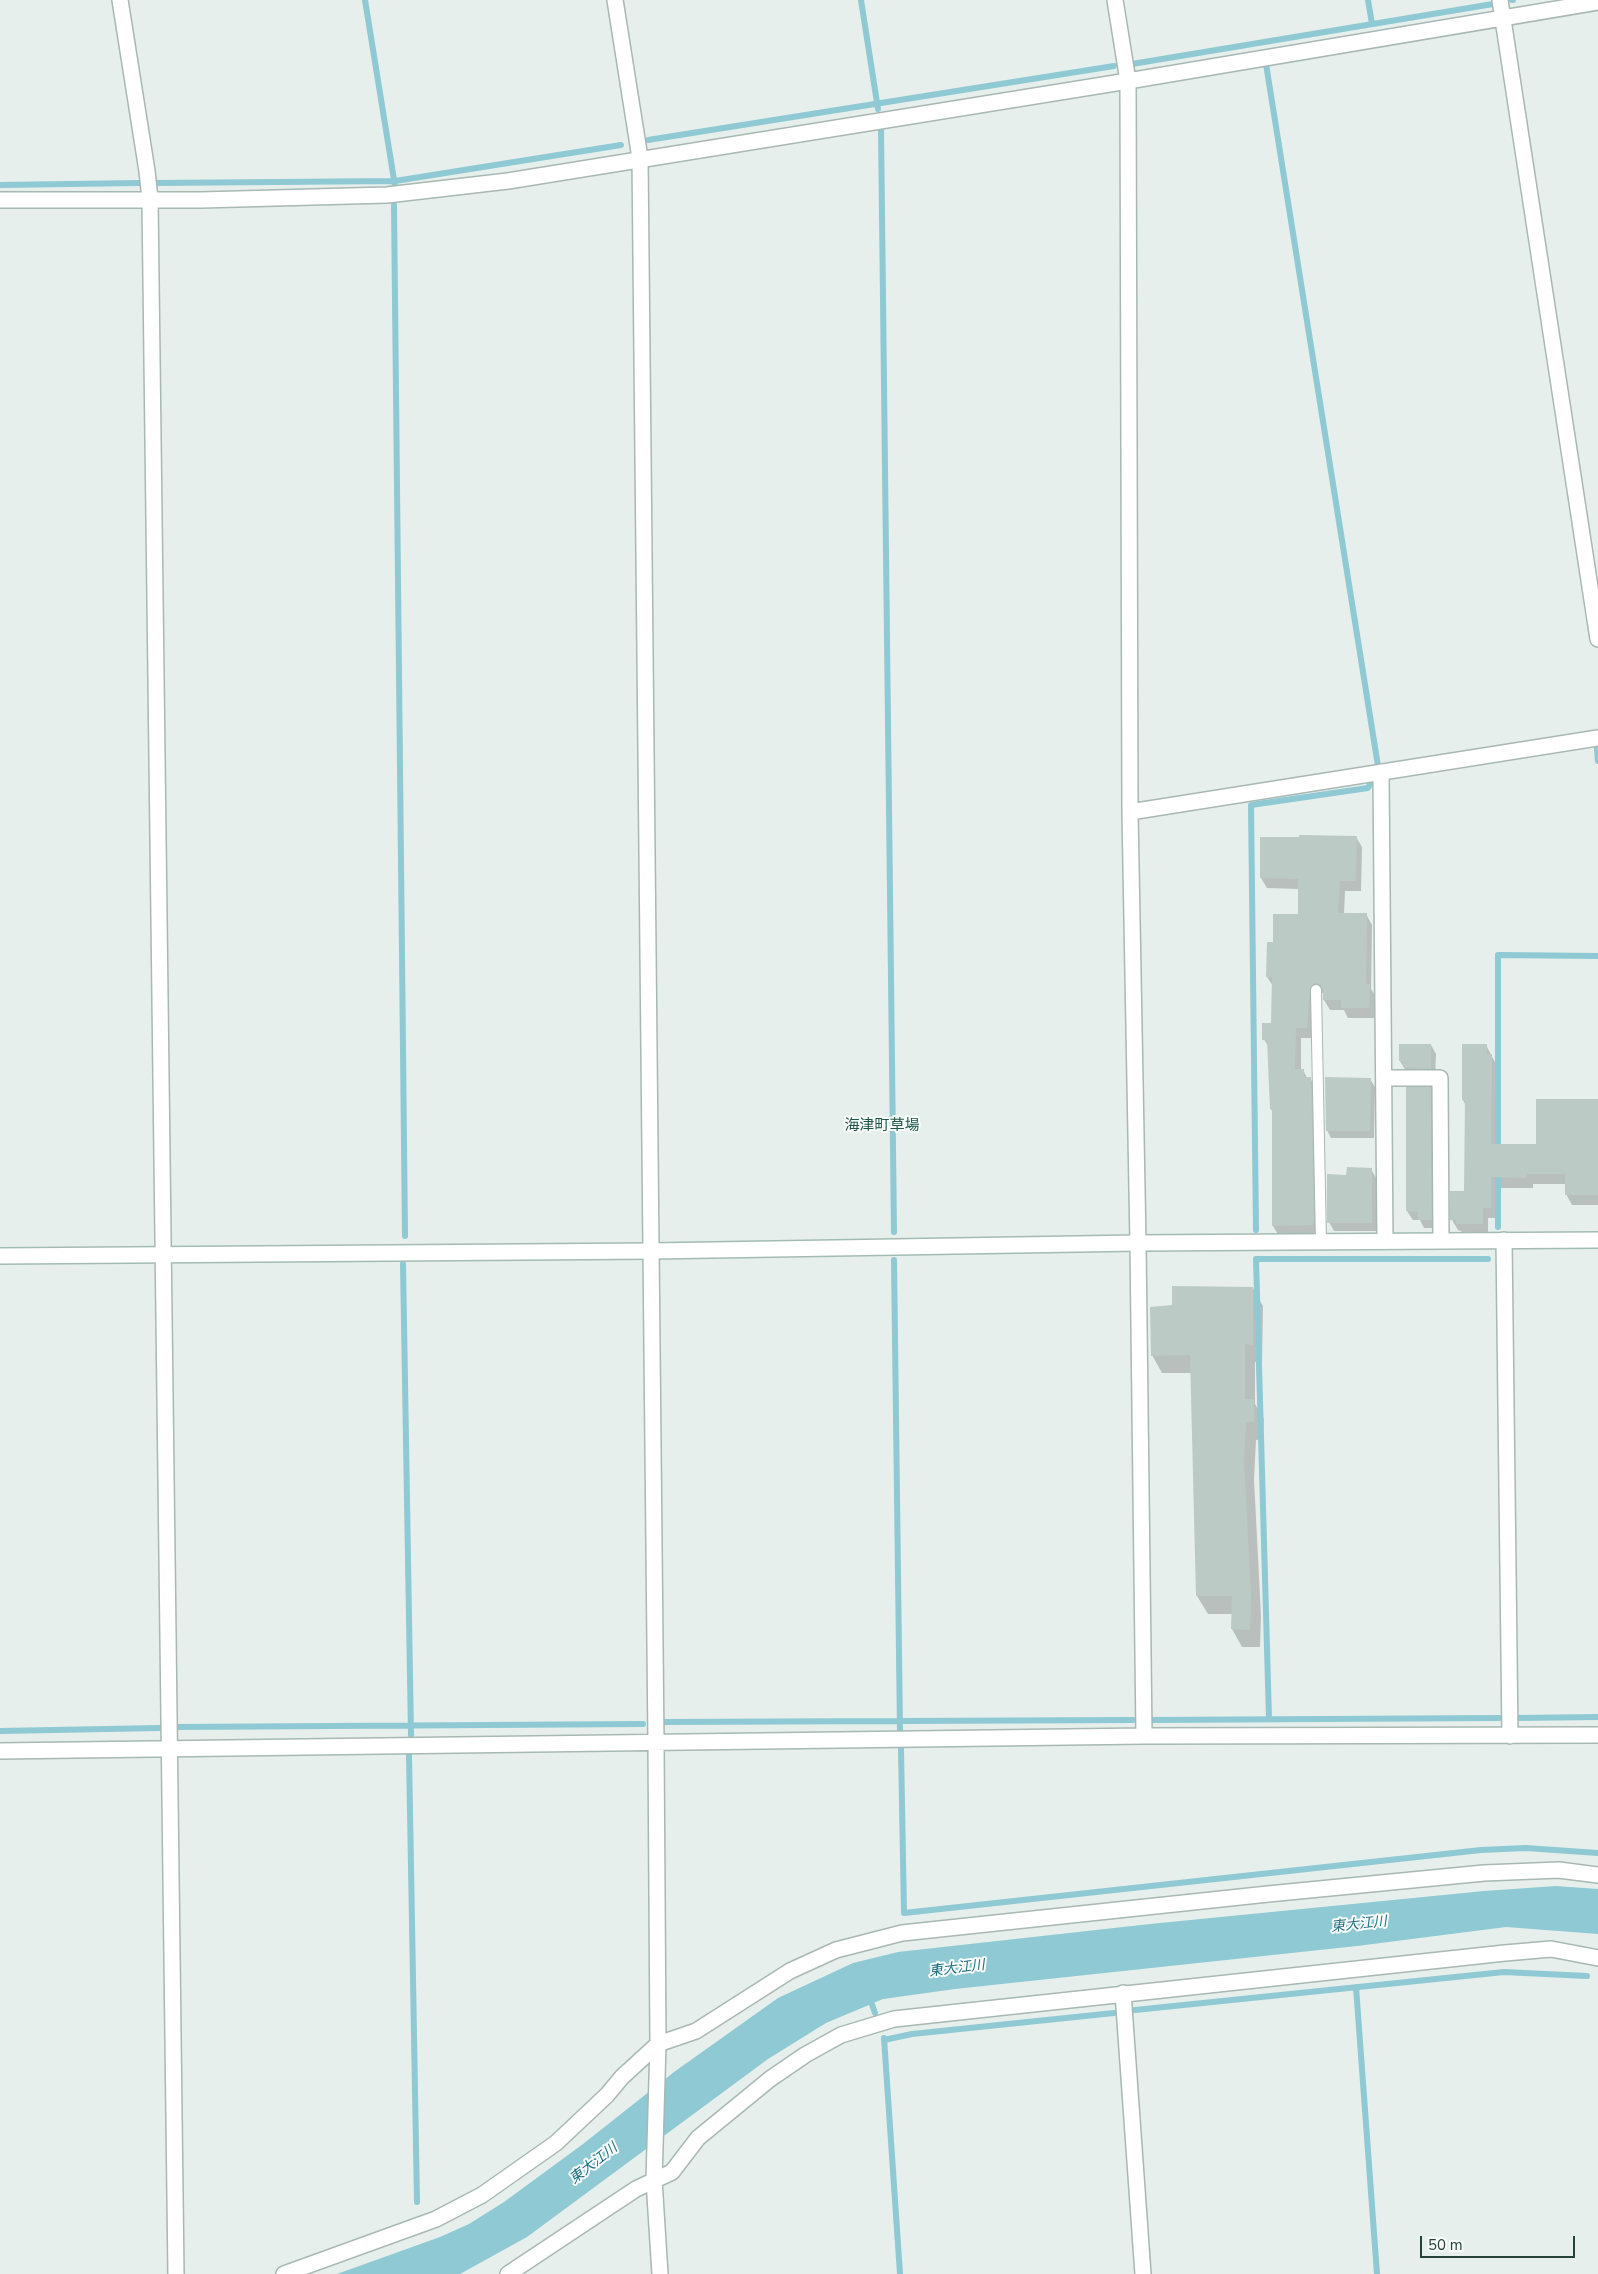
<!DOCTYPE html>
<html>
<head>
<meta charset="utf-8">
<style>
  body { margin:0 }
  #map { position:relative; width:1598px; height:2274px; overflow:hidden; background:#e6efeb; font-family:"Nunito Sans",sans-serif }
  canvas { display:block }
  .scale { position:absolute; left:1420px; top:2236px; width:155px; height:22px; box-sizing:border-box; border:2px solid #24423a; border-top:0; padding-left:6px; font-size:15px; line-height:18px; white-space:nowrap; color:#24423a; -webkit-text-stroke:4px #f7fbf9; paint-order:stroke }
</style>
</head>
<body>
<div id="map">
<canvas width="1598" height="2274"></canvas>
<div class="scale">50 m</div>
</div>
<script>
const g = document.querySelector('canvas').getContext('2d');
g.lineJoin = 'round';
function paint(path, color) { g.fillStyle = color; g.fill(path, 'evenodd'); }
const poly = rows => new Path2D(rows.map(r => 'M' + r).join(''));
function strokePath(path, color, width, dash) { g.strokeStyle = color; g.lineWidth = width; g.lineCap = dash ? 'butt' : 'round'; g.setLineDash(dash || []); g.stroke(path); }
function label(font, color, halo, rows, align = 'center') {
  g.font = font + ' "Nunito Sans","Noto Sans JP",sans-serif'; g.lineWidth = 4; g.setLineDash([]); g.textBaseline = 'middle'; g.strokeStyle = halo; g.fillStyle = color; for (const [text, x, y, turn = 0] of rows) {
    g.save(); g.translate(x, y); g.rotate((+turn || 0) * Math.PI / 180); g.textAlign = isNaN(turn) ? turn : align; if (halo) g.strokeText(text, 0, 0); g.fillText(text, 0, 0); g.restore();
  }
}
const water = poly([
  [1556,1886,1598,1889,1598,1934,1506,1927,1357,1946,955,1989,883,1999,826,2023,768,2059,527,2237,460,2274,337,2274,440,2237,469,2224,504,2202,583,2144,674,2072,778,1998,853,1963,898,1952,1150,1924,1484,1891]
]);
const shadow = poly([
  [1356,837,1362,847,1361,891,1345,891,1344,914,1366,914,1372,925,1371,989,1375,995,1374,1018,1348,1018,1344,1010,1330,1010,1324,1000,1324,993,1322,993,1314,1000,1313,1038,1301,1038,1301,1070,1303,1070,1307,1078,1310,1078,1316,1088,1318,1235,1279,1236,1273,1226,1273,1113,1271,1109,1269,1048,1264,1039,1272,1024,1273,986,1267,977,1274,943,1299,916,1299,889,1267,888,1261,878],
  [1431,1045,1436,1054,1435,1077,1409,1076,1400,1061],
  [1464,1045,1486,1045,1497,1066,1497,1145,1537,1145,1598,1100,1598,1205,1572,1205,1566,1194,1566,1184,1533,1184,1533,1188,1496,1188,1496,1218,1488,1218,1488,1234,1463,1234,1461,1231,1458,1230,1452,1220,1465,1193,1466,1106,1463,1100],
  [1370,1079,1375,1087,1374,1138,1331,1138,1327,1130],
  [1430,1089,1435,1097,1436,1228,1424,1228,1420,1220,1413,1220,1407,1211],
  [1371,1169,1376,1178,1376,1231,1334,1231,1329,1222,1348,1176],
  [1253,1288,1263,1306,1262,1363,1255,1362,1255,1404,1264,1419,1263,1439,1256,1440,1254,1479,1261,1616,1260,1647,1242,1647,1232,1629,1233,1614,1208,1614,1197,1596,1192,1373,1162,1373,1152,1355,1174,1307]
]);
const stream = poly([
  [365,0,395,186],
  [861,0,878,109],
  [1368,0,1372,24],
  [1512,0,1513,0],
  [1132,64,1493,4],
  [1266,64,1378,766],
  [881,129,894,1232],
  [648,140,1114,66],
  [155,183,395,181,621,145],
  [0,185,139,183],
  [394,205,405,1236],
  [1597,749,1598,761],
  [1498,1152,1498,955,1598,956],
  [1498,1227,1498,1169],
  [1256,1230,1251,805,1368,788,1371,782],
  [894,1260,900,1731],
  [403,1264,411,1735],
  [1515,1718,1598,1717],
  [1269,1719,1256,1259,1488,1259],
  [1150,1720,1499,1718],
  [664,1722,1133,1720],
  [175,1727,643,1724],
  [0,1731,160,1728],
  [901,1749,904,1913,1481,1850,1526,1848,1598,1853],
  [409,1755,417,2202],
  [1356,1987,1377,2274],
  [869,1996,875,2013],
  [1135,2010,1504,1972,1587,1976],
  [884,2038,900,2274],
  [884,2040,912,2034,1114,2013]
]);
const building = poly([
  [1299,835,1357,836,1356,881,1340,881,1338,913,1367,913,1366,984,1370,984,1369,1008,1341,1008,1341,1000,1323,1000,1323,989,1320,984,1315,983,1310,987,1307,1028,1296,1028,1295,1069,1304,1069,1304,1077,1311,1077,1314,1222,1312,1225,1272,1226,1272,1109,1270,1109,1267,1040,1262,1040,1262,1023,1271,1023,1272,977,1266,977,1267,942,1273,942,1273,914,1298,914,1298,879,1260,878,1260,837,1299,837],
  [1399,1044,1431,1044,1431,1069,1403,1067,1403,1061,1399,1061],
  [1462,1044,1487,1044,1487,1054,1492,1054,1491,1144,1536,1144,1536,1099,1598,1099,1598,1195,1565,1195,1565,1174,1527,1174,1527,1178,1491,1177,1491,1208,1483,1208,1483,1224,1456,1224,1456,1220,1450,1220,1450,1191,1464,1191,1465,1100,1462,1100],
  [1325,1077,1371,1078,1370,1131,1326,1131],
  [1406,1087,1431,1087,1432,1220,1418,1220,1418,1212,1406,1211],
  [1347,1167,1372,1168,1372,1223,1327,1223,1327,1174,1346,1175],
  [1172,1286,1253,1287,1253,1345,1245,1344,1245,1399,1254,1399,1254,1422,1246,1422,1244,1460,1251,1597,1250,1630,1231,1629,1232,1596,1196,1596,1190,1355,1151,1356,1150,1307,1172,1305]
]);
const lane = poly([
  [1316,990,1321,1242]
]);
const street = poly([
  [120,0,147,171,150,199,176,2274],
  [615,0,640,158,656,1744,658,2044,654,2180,660,2274],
  [1115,0,1128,81,1130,812,1138,1243,1144,1736],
  [1500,0,1598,639],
  [0,200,201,200,387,195,508,181,1128,81,1598,2],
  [1381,772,1385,1241],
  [1130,812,1598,738],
  [1384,1078,1440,1078,1441,1240],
  [1504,1240,1510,1736],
  [0,1751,1144,1736,1598,1735],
  [1123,1993,1143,2274],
  [284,2274,436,2219,482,2195,556,2143,607,2095,622,2077,658,2044,696,2031,790,1971,836,1950,902,1933,1268,1894,1484,1873,1559,1870,1598,1875],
  [508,2274,636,2189,672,2172,698,2138,770,2079,805,2055,841,2035,894,2019,1505,1953,1551,1949,1598,1958]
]);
const secondary = poly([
  [0,1256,652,1251,1138,1243,1598,1240]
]);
const waterNames = [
  ["東大江川",1359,1925,-6],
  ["東大江川",957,1969,-7],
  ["東大江川",594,2164,-38]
];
const quarterNames = [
  ["海津町草場",882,1126]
];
paint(water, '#8ec9d4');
paint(shadow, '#0003');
strokePath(stream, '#8ec9d4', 6);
paint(building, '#bbcac4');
strokePath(lane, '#a8b8b2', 12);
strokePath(street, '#a8b8b2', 18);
strokePath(secondary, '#a4bbb3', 18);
strokePath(lane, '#fff', 10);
strokePath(street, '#fff', 15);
strokePath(secondary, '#fff', 15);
label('italic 14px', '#1c6f80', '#f7fbf9', waterNames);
label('15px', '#1f5548', '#f7fbf9', quarterNames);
</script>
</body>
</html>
